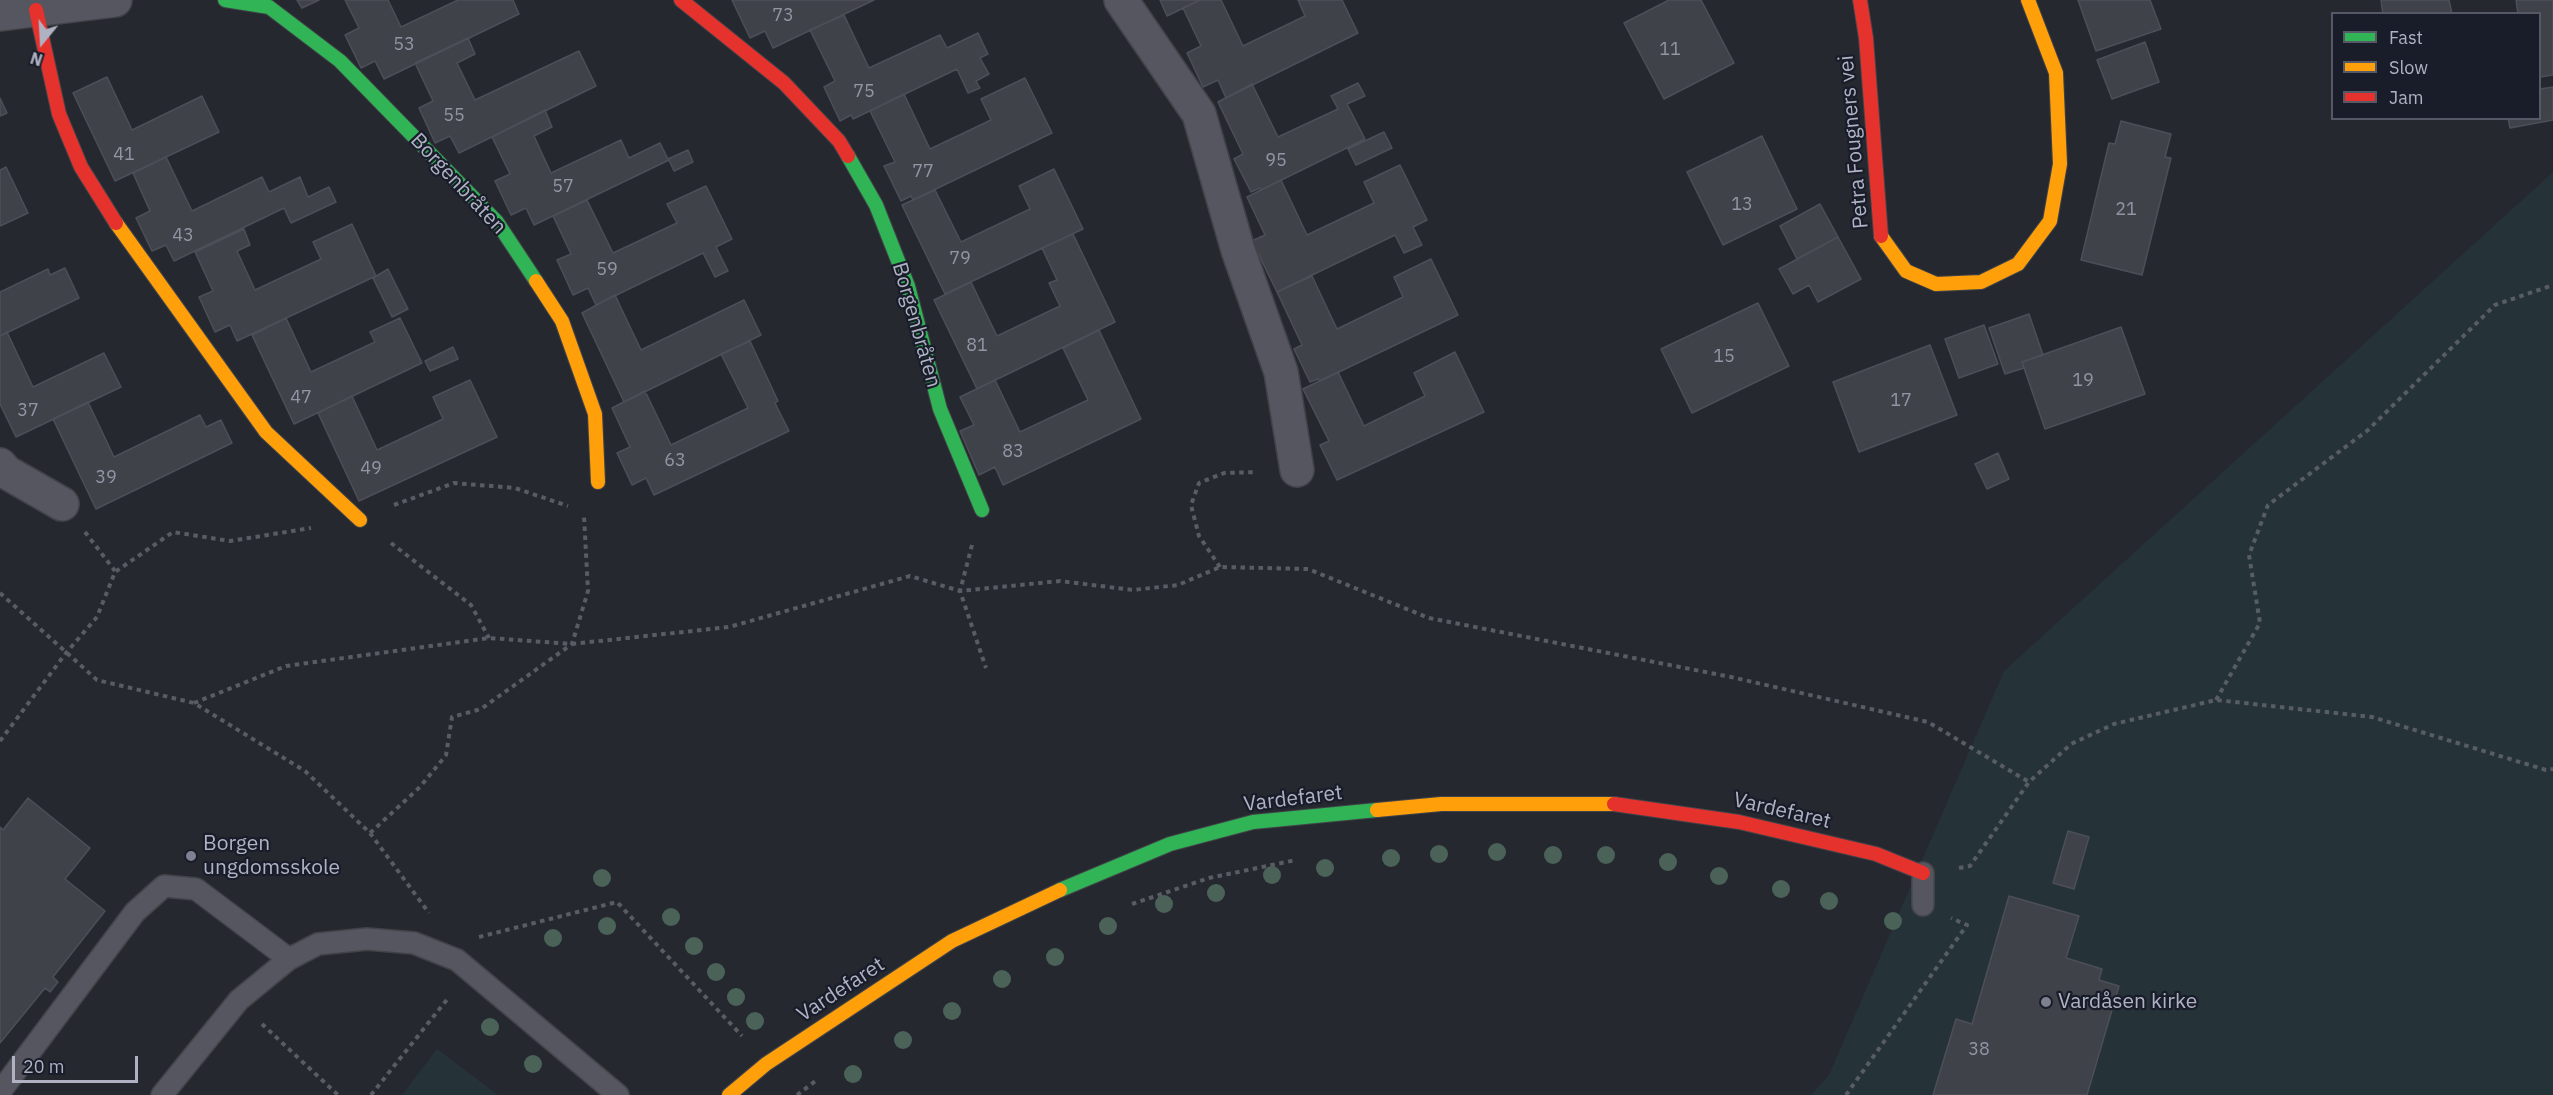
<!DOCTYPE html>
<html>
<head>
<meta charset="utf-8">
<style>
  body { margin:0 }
  #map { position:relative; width:2553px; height:1095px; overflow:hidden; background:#262830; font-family:"IBM Plex Sans",sans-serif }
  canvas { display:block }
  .legend { position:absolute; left:2331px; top:12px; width:210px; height:108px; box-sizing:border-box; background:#191d2a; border:2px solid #555967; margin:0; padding:8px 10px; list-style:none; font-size:18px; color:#aeb2c3 }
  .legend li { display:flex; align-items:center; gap:12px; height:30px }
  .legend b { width:30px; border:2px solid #555967 }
  .north { position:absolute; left:12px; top:12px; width:60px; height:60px; -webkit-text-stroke:4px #191d2a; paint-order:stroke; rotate:198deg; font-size:16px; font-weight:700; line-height:24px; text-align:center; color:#aeb2c3 }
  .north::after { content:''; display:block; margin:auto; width:21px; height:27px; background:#aeb2c3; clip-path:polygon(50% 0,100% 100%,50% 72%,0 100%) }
  .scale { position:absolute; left:12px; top:1056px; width:126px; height:27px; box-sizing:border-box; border:3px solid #aeb2c3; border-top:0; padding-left:8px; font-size:18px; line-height:21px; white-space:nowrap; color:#aeb2c3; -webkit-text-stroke:4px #191d2a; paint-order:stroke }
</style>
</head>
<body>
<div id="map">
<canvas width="2553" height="1095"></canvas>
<ul class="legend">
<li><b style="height:8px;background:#30b455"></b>Fast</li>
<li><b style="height:8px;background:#ff9f0a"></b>Slow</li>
<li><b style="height:8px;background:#e5322d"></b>Jam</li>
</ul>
<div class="north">N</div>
<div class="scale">20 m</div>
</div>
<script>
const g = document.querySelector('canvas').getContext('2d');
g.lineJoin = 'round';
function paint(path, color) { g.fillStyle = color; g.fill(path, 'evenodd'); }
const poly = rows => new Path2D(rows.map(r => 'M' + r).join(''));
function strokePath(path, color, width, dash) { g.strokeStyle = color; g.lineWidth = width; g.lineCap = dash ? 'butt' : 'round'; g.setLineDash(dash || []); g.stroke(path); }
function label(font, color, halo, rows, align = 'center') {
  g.font = font + ' "IBM Plex Sans",sans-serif'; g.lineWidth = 4.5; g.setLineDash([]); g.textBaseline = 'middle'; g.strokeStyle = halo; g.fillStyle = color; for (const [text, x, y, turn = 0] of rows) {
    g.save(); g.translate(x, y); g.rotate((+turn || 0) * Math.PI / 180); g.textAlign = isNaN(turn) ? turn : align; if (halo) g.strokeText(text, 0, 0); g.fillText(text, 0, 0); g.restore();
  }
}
const green = poly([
  [2553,172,2553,1095,1811,1095,1829,1075,2004,671],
  [437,1049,498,1095,402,1095]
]);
const building = poly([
  [297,0,319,0,302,8,297,0],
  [345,0,388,0,401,27,458,0,513,0,519,14,384,79,375,61,361,68,345,35,359,28,345,0],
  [732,0,874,0,773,48,765,31,750,38,732,0],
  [1160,0,1200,0,1167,16,1160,0],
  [1200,0,1221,0,1243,46,1305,16,1298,0,1342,0,1358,33,1226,98,1218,80,1203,87,1187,53,1201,46,1183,8,1200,0],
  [1669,0,1701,0,1734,63,1664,99,1624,23,1669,0],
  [2078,0,2150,0,2161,29,2096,51,2078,0],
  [2381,0,2449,0,2452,14,2383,14,2381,0],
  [2516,0,2553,0,2553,75,2540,77,2540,14,2518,14,2516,0],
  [844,15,869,68,940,35,947,48,978,33,988,54,980,58,989,74,976,81,980,88,968,93,957,69,853,119,851,115,840,121,824,87,835,81,810,30,844,15],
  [468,38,475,54,457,63,475,100,579,51,596,86,459,153,450,136,435,143,419,108,433,101,415,63,468,38],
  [2145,42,2159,82,2112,99,2097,60,2145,42],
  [107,77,132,130,202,96,219,132,115,181,73,93,107,77],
  [1025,78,1052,133,913,200,911,196,901,201,884,166,895,162,870,111,904,94,930,149,991,120,981,99,1025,78],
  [1358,83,1365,96,1347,104,1365,139,1261,190,1260,188,1251,192,1234,159,1243,154,1218,102,1252,84,1278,137,1338,109,1331,96,1358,83],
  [2540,84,2540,89,2553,87,2553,120,2510,128,2508,118,2540,118,2540,84],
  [0,98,7,113,0,116,0,98],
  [545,110,552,127,534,136,551,173,621,140,629,158,660,143,668,159,688,150,693,162,674,171,669,160,534,225,526,208,511,215,495,181,510,174,492,137,545,110],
  [2121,121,2171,134,2165,157,2171,158,2142,275,2081,260,2109,143,2115,144,2121,121],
  [1384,132,1392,148,1356,165,1348,149,1384,132],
  [1762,136,1797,209,1723,245,1687,172,1762,136],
  [166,157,192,211,262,177,269,192,300,177,308,197,329,187,336,202,291,223,284,208,174,261,166,245,152,251,136,218,150,211,133,173,166,157],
  [1400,165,1427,220,1413,227,1422,245,1404,253,1395,235,1277,292,1252,241,1265,235,1247,197,1281,180,1307,235,1374,203,1364,182,1400,165],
  [6,167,28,213,0,226,0,170,6,167],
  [1054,169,1083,229,945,294,902,205,935,190,961,242,1030,209,1019,186,1054,169],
  [706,186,732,239,716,247,728,271,715,277,703,253,596,305,588,288,573,295,557,260,571,254,553,216,587,200,613,253,677,223,667,204,706,186],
  [1820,204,1838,237,1797,259,1780,226,1820,204],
  [352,224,376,276,237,341,230,325,215,332,199,297,213,291,195,252,244,229,250,245,237,251,255,290,321,259,313,242,352,224],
  [1073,234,1115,322,977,389,934,300,971,282,997,336,1060,306,1049,283,1057,280,1042,248,1073,234],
  [1838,237,1861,279,1818,302,1809,285,1793,294,1779,269,1838,237],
  [1431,259,1458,315,1320,381,1318,379,1310,382,1294,349,1302,345,1277,292,1312,276,1337,329,1403,297,1394,277,1431,259],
  [65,268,79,298,0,336,0,292,48,269,50,275,65,268],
  [388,269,408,309,392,317,373,278,388,269],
  [615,295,641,350,744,300,761,335,624,402,582,313,615,295],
  [1758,303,1789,366,1692,413,1661,349,1758,303],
  [2029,314,2043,355,2022,362,2024,368,2005,374,1989,328,2029,314],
  [286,318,311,372,375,342,370,332,400,318,422,363,294,424,252,335,286,318],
  [1984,325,1998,364,1959,378,1945,339,1984,325],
  [2121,327,2145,394,2045,429,2022,362,2121,327],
  [1099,330,1141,419,1003,485,995,467,979,475,960,431,974,425,960,397,995,380,1020,432,1088,400,1063,348,1099,330],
  [7,332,33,387,104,353,121,387,16,437,0,404,0,336,7,332],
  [750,341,778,401,775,403,789,431,654,495,646,478,632,485,617,453,630,447,612,408,645,391,671,445,748,408,721,354,750,341],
  [1930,345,1957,415,1859,452,1833,382,1930,345],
  [453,347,458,359,430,371,425,361,453,347],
  [1455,352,1484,412,1337,480,1320,445,1329,441,1303,389,1338,372,1364,426,1425,396,1414,373,1455,352],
  [470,380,497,437,359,501,318,413,352,396,377,450,443,419,433,397,470,380],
  [88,402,114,457,200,415,206,427,221,420,232,443,96,509,53,419,88,402],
  [1998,453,2009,479,1987,489,1975,464,1998,453],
  [28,798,90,848,65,879,105,911,53,977,58,982,50,992,45,988,0,1043,0,827,3,830,28,798],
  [2068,831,2089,837,2074,889,2053,883,2068,831],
  [2009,896,2079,916,2066,958,2102,969,2099,980,2119,986,2087,1095,1933,1095,1956,1019,1972,1024,2009,896]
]);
const path = poly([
  [394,505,454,483,515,488,568,506],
  [85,532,115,571],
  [391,543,471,605,489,638],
  [972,545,960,591,986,668],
  [1220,567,1199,536,1191,505,1199,483,1224,473,1257,472],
  [0,593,97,680,194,703,305,771,370,833,429,913],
  [2216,700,2260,623,2249,555,2268,505,2368,430,2495,305,2553,285],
  [194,703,286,666,489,638,572,644,729,627,910,576,960,591,1060,581,1133,590,1178,585,1220,567,1308,569,1429,618,1731,677,1928,722,2029,782],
  [0,741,66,653,97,617,115,572,173,532,230,541,311,528],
  [370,833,420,787,446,755,452,717,481,709,572,644,588,591,584,516],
  [1959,868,1970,866,2029,782,2071,744,2114,724,2216,700,2372,717,2546,770,2553,769],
  [1132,904,1209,878,1296,860],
  [479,937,617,902,742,1036],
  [262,1024,338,1095],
  [371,1095,449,997],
  [797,1095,818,1079],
  [1846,1095,1967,925,1951,918]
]);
const lane = poly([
  [1923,905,1923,873],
  [0,1092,135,912,164,886,196,889,289,959],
  [162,1095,239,1000,289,959,318,944,367,939,414,943,457,960,618,1095]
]);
const street = poly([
  [1121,0,1199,114,1238,250,1281,372,1297,470],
  [0,14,115,0],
  [0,465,6,472,62,504]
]);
const fast = poly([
  [225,0,269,7,340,61,497,222,536,281],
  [848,156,876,205,908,286,940,409,982,510],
  [1060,890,1170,844,1253,822,1377,810]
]);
const slow = poly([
  [116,223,266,432,360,520],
  [1881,236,1906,271,1936,284,1981,282,2018,264,2050,221,2060,164,2056,73,2028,0],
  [536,281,562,321,595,414,598,482],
  [1377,810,1441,804,1614,804],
  [729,1095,766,1064,952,941,1060,890]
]);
const jam = poly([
  [681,0,784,83,839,141,848,156],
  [1860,0,1866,38,1881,236],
  [36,10,59,114,81,167,116,223],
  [1614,804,1739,822,1876,854,1923,873]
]);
const trees = [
  [1497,852],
  [1439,854],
  [1553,855],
  [1606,855],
  [1391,858],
  [1668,862],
  [1325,868],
  [1272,875],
  [1719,876],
  [602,878],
  [1781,889],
  [1216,893],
  [1829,901],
  [1164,904],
  [671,917],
  [1893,921],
  [607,926],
  [1108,926],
  [553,938],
  [694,946],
  [1055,957],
  [716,972],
  [1002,979],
  [736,997],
  [952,1011],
  [755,1021],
  [490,1027],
  [903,1040],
  [533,1064],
  [853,1074]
];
const markers = [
  [191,856,6,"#7e8290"],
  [2046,1002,6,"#7e8290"]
];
const numberNames = [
  ["73",783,16],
  ["53",404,45],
  ["11",1670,50],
  ["75",864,92],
  ["55",454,116],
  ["41",124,155],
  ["95",1276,161],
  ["77",923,172],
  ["57",563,187],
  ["13",1742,205],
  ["21",2126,210],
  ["43",183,236],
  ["79",960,259],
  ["59",607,270],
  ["81",977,346],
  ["15",1724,357],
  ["19",2083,381],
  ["47",301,398],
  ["17",1901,401],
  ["37",28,411],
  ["83",1013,452],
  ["63",675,461],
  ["49",371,469],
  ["39",106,478],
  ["38",1979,1050]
];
const streetNames = [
  ["Petra Fougners vei",1854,142,-95],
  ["Borgenbråten",458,184,47],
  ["Borgenbråten",916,325,74],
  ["Vardefaret",1293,799,-7],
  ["Vardefaret",1782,811,13],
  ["Vardefaret",841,990,-33]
];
const poiNames = [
  ["Borgen",203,844],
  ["ungdomsskole",203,868],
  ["Vardåsen kirke",2058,1002]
];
paint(green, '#253238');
paint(building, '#404249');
strokePath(building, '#4d4f58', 1.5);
strokePath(lane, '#414349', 24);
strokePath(street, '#414349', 36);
strokePath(fast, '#414349', 16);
strokePath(slow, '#414349', 16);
strokePath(jam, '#414349', 16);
strokePath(path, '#585c63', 4, [4.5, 4.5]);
strokePath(lane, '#55565f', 21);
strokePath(street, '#55565f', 33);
strokePath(fast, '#30b455', 14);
strokePath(slow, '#ff9f0a', 14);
strokePath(jam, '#e5322d', 14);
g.fillStyle = '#4a6258';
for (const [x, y] of trees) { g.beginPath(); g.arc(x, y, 9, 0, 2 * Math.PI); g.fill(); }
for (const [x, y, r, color] of markers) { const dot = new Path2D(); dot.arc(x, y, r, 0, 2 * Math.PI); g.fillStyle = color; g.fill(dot); strokePath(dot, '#191d2a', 2); }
label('18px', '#9296a4', null, numberNames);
label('21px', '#aeb2c3', '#191d2a', streetNames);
label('21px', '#aeb2c3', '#191d2a', poiNames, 'left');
</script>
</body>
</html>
